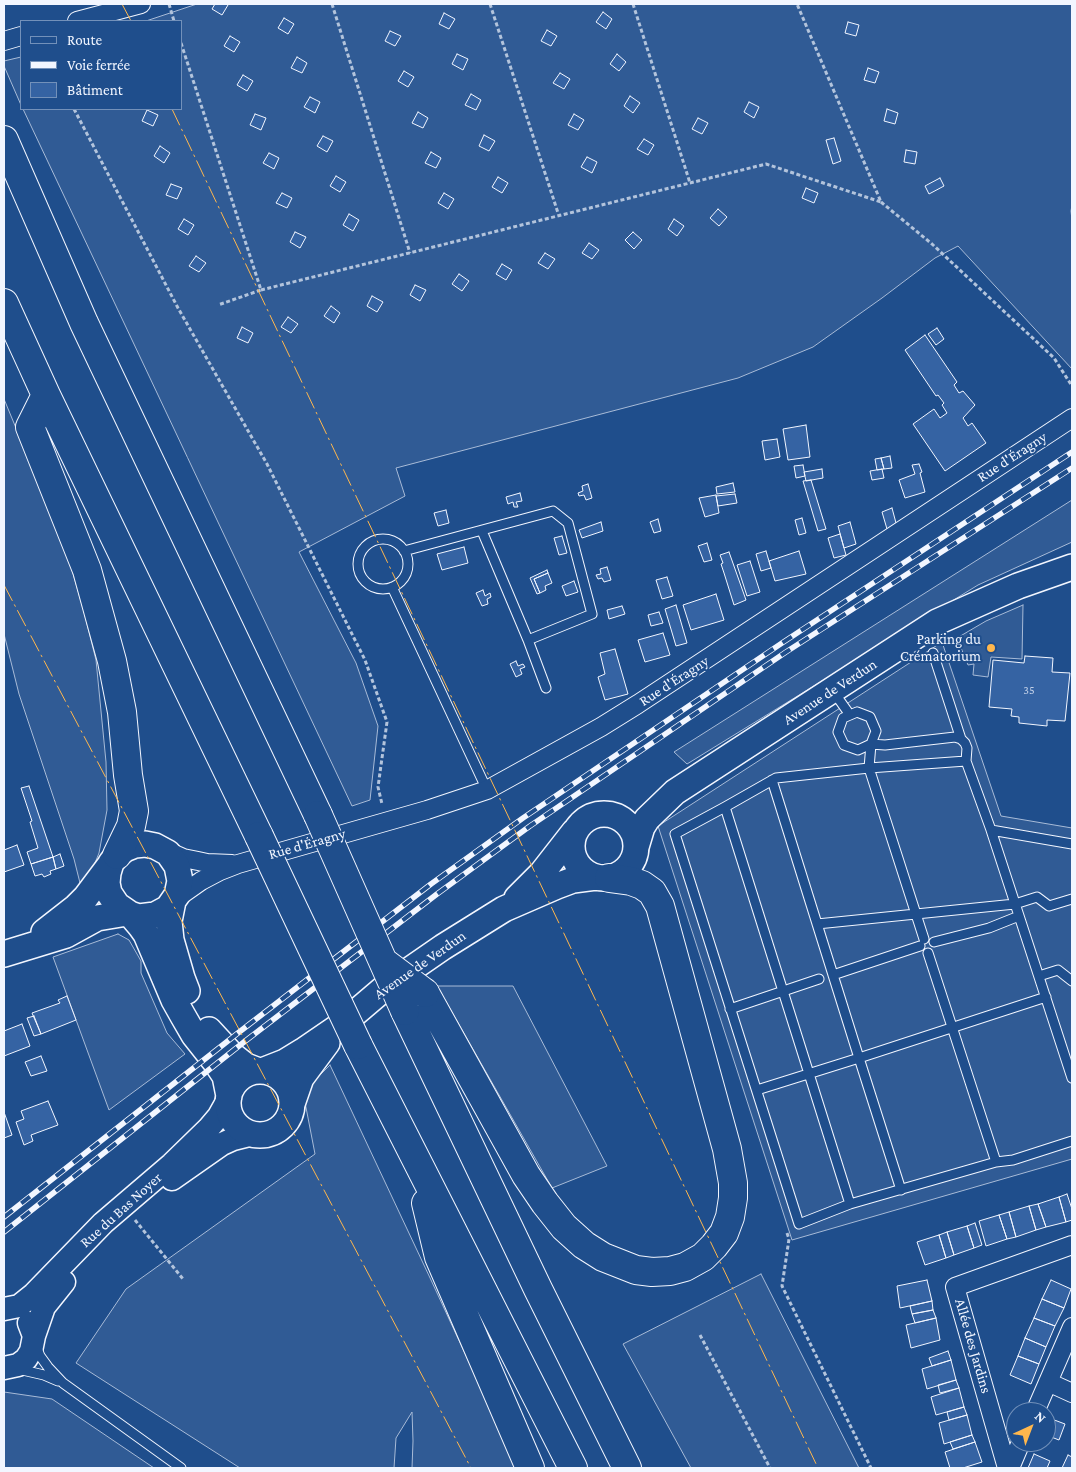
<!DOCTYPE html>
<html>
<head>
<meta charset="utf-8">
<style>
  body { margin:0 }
  #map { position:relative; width:1076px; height:1472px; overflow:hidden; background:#1f4e8c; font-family:"Crimson Pro",serif }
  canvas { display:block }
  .frame { position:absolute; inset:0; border:5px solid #f2f6ff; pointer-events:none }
  .legend { position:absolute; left:20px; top:20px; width:162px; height:90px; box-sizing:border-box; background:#1f4e8c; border:1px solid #7391ba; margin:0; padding:6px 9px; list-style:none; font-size:15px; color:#f2f6ff }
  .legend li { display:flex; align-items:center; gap:10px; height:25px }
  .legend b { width:25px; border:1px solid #7391ba }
  .north { position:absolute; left:1006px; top:1402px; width:50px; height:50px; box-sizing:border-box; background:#1f4e8c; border:1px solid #7391ba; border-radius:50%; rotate:43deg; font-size:14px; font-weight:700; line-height:20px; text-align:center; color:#f2f6ff }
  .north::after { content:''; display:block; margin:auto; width:18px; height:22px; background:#ffb74d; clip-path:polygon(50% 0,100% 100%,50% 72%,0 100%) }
</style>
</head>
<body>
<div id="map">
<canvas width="1076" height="1472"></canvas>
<div class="frame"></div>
<ul class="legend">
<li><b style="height:6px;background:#1f4e8c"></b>Route</li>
<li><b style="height:6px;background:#f2f6ff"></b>Voie ferrée</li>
<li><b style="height:14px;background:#3563a3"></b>Bâtiment</li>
</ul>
<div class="north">N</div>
</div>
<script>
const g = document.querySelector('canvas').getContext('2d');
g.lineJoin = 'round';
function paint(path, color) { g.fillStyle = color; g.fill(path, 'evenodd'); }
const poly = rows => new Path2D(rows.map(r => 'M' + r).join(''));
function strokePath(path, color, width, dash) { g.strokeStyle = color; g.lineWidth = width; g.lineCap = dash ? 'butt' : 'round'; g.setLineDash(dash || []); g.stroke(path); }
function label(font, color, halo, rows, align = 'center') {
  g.font = font + ' "Crimson Pro",serif'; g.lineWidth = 4; g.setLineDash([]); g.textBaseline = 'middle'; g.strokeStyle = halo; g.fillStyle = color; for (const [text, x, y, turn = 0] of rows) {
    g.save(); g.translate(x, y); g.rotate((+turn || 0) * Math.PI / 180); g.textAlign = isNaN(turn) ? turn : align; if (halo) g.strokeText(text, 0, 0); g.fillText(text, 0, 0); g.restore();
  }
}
const built = poly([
  [197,4,1072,4,1072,205,1071,211,1072,220,1072,369,958,246,935,258,882,298,813,347,738,378,396,468,405,496,299,552,356,663,378,726,370,800,352,806,23,109,181,109,181,21,146,21,197,4],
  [21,57,21,105,4,66,4,61,21,57],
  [4,399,66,549,84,612,96,660,106,762,107,810,99,853,95,863,80,883,74,859,19,694,4,634,4,399],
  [1072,500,1072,542,978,585,687,764,674,752,1072,500],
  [1023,605,1022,659,991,657,988,677,973,675,974,664,968,665,957,638,986,621,1023,605],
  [942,642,1001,816,1072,828,1072,1159,792,1240,658,826,942,642],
  [118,934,129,940,141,961,141,973,167,1033,185,1054,109,1110,53,957,118,934],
  [437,986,513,986,607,1166,552,1188,437,986],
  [330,1065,431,1280,518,1468,412,1468,413,1441,412,1412,396,1438,394,1468,240,1468,76,1363,126,1289,315,1154,303,1092,330,1065],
  [761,1274,859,1468,691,1468,623,1344,761,1274],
  [4,1392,52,1399,154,1468,4,1468,4,1392]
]);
const building = poly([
  [215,4,226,4,228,5,222,15,212,9,215,4],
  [603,12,612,19,606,29,596,22,603,12],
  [444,13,455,19,449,29,439,24,444,13],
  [284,18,294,24,288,34,278,28,284,18],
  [848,22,859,25,856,36,845,33,848,22],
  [547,30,557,36,551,46,541,41,547,30],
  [390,31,401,36,395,46,385,41,390,31],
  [230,36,240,42,234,52,224,46,230,36],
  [457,54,468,59,463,70,452,64,457,54],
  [617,54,626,62,619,71,610,64,617,54],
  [297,57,307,63,302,73,291,68,297,57],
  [868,68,879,72,875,83,864,80,868,68],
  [404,71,414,77,408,87,398,81,404,71],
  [560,73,570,79,564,89,553,83,560,73],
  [243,75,253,81,247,91,237,85,243,75],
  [471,94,481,100,476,110,465,105,471,94],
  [630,96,640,103,633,113,624,106,630,96],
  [310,97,320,102,315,113,304,107,310,97],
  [749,102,759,107,754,118,744,112,749,102],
  [887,109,898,113,895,124,884,121,887,109],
  [147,110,158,115,153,126,142,121,147,110],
  [418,112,428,118,423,128,412,123,418,112],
  [255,114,266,118,261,130,250,125,255,114],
  [574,114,584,120,578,130,568,125,574,114],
  [698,118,708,123,702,134,692,129,698,118],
  [484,135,495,141,489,151,479,146,484,135],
  [323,136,333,141,327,152,317,146,323,136],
  [834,138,841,161,833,164,826,140,834,138],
  [644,139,654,145,648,155,637,149,644,139],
  [160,146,170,153,164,163,154,156,160,146],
  [906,150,917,152,915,164,904,162,906,150],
  [431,152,441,158,436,168,425,163,431,152],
  [269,153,279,158,274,169,263,163,269,153],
  [587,157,597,162,592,173,581,167,587,157],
  [336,176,346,182,340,192,330,186,336,176],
  [498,177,508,183,502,193,492,187,498,177],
  [940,178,944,186,929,194,925,186,940,178],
  [171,184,182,188,177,199,166,195,171,184],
  [806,188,818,193,814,203,802,198,806,188],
  [282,193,292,198,287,208,276,203,282,193],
  [444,193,454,199,448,209,438,203,444,193],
  [718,209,727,217,719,226,710,218,718,209],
  [349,214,359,220,353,231,343,225,349,214],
  [184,219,194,225,188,235,178,229,184,219],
  [674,219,684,226,677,236,668,229,674,219],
  [295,232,306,237,300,248,290,242,295,232],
  [633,232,642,240,634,249,625,240,633,232],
  [589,243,599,250,592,259,582,253,589,243],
  [545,253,555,259,548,269,538,263,545,253],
  [196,256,206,263,199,272,189,266,196,256],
  [502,264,512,270,506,280,496,274,502,264],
  [459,274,469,281,462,291,452,284,459,274],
  [415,285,426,290,420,301,410,295,415,285],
  [372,296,383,302,377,312,367,306,372,296],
  [331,306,340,313,334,323,324,316,331,306],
  [288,317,298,324,291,333,281,327,288,317],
  [242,327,253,333,248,343,237,338,242,327],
  [937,328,944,339,936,345,928,334,937,328],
  [925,335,957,382,954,385,959,393,963,391,975,405,963,418,968,426,972,423,986,443,945,471,913,424,934,409,940,418,947,413,942,405,944,403,938,395,936,396,905,350,925,335],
  [806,425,810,457,788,460,783,429,806,425],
  [777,439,780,457,765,460,762,441,777,439],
  [890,456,892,468,884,469,881,458,890,456],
  [881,458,884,469,877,470,875,459,881,458],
  [919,464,922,472,920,473,925,492,905,498,899,480,915,474,912,465,919,464],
  [803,465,805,476,796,478,794,466,803,465],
  [822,469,823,478,806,481,804,472,822,469],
  [882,469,884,478,872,480,870,471,882,469],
  [811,480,826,529,818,531,803,481,811,480],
  [733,483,735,492,717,494,716,487,733,483],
  [588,484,592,498,586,500,584,495,579,496,578,493,583,491,582,486,588,484],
  [520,493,522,501,516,502,518,507,514,507,513,502,508,504,506,497,520,493],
  [735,494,737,503,718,506,716,496,735,494],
  [716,495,719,513,705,517,699,498,716,495],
  [892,508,896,523,887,529,882,512,892,508],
  [446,510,449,523,438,526,434,513,446,510],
  [802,518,806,533,799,535,795,520,802,518],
  [658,519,661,531,654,533,650,522,658,519],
  [601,522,603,531,582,538,579,530,601,522],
  [850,522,856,544,844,548,838,526,850,522],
  [840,534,846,555,834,558,828,538,840,534],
  [562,536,567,553,559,555,554,538,562,536],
  [707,543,712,560,704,562,698,546,707,543],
  [464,547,468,563,442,570,437,554,464,547],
  [766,551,771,568,761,571,756,554,766,551],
  [799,551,806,574,775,581,769,561,799,551],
  [729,552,746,600,734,605,724,573,721,564,723,563,720,555,729,552],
  [750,561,760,592,747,596,737,565,750,561],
  [607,567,611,580,604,582,602,578,598,579,596,575,601,574,600,569,607,567],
  [547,570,548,573,534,579,540,593,537,594,530,578,547,570],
  [548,573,552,583,545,586,546,590,540,593,534,579,548,573],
  [667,577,673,596,662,599,656,580,667,577],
  [574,581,578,592,566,596,562,586,574,581],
  [483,590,485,596,490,593,491,597,487,599,488,604,482,606,476,593,483,590],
  [716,594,724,620,691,630,683,605,716,594],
  [676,605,687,643,676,646,665,609,676,605],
  [622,606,625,614,609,619,607,610,622,606],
  [659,612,663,623,651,626,648,615,659,612],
  [663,633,670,655,645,662,638,640,663,633],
  [615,649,628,694,605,700,598,677,605,674,600,653,615,649],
  [1025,656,1053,658,1052,672,1070,673,1065,721,1047,720,1047,726,1019,723,1019,717,1011,716,1012,709,989,707,993,660,1024,663,1025,656],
  [516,661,518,666,523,664,525,667,520,669,522,674,516,677,510,664,516,661],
  [29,786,53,857,31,864,27,852,38,848,30,822,32,821,21,788,29,786],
  [17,845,24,865,4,872,4,850,17,845],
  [60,854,64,866,56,869,53,857,60,854],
  [53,857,56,869,50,871,51,874,44,877,42,874,35,876,31,864,53,857],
  [67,996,76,1020,41,1034,32,1013,60,1003,58,1000,67,996],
  [34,1016,41,1034,34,1036,27,1018,34,1016],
  [22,1024,30,1046,4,1056,4,1031,22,1024],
  [41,1056,47,1071,31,1076,25,1062,41,1056],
  [48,1101,58,1125,31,1135,33,1141,24,1145,16,1122,24,1119,21,1111,48,1101],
  [4,1112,12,1135,4,1138,4,1112],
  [1067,1194,1072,1209,1072,1220,1066,1222,1059,1197,1067,1194],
  [1059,1197,1066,1222,1046,1227,1038,1204,1059,1197],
  [1038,1204,1046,1227,1036,1230,1029,1206,1038,1204],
  [1029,1206,1036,1230,1016,1237,1009,1212,1029,1206],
  [1009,1212,1016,1237,1007,1239,999,1215,1009,1212],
  [999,1215,1007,1239,986,1246,979,1221,999,1215],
  [975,1223,982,1245,974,1248,967,1226,975,1223],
  [967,1226,974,1248,954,1255,947,1232,967,1226],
  [947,1232,954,1255,946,1258,939,1235,947,1232],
  [939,1235,946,1258,925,1265,917,1242,939,1235],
  [927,1280,932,1301,900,1308,897,1286,927,1280],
  [1051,1280,1071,1289,1064,1308,1042,1299,1051,1280],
  [1042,1299,1064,1308,1055,1326,1034,1318,1042,1299],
  [932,1301,933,1310,912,1314,910,1306,932,1301],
  [933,1310,936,1318,915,1323,912,1314,933,1310],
  [936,1318,940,1340,911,1348,906,1325,936,1318],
  [1034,1318,1055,1326,1046,1347,1025,1338,1034,1318],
  [1025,1338,1046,1347,1039,1364,1018,1356,1025,1338],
  [948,1351,951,1360,932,1366,929,1358,948,1351],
  [1018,1356,1039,1364,1031,1384,1010,1375,1018,1356],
  [951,1360,956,1380,927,1389,922,1369,951,1360],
  [956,1380,959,1388,940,1393,938,1385,956,1380],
  [959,1388,964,1407,936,1415,931,1397,959,1388],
  [964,1407,967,1415,949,1420,947,1412,964,1407],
  [967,1415,972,1435,944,1444,939,1423,967,1415],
  [1049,1418,1065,1424,1059,1440,1046,1435,1046,1425,1049,1418],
  [972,1435,975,1442,953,1449,950,1442,972,1435],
  [975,1442,982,1462,963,1468,950,1468,945,1452,975,1442],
  [1034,1454,1050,1461,1047,1468,1028,1468,1034,1454],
  [1068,1455,1072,1457,1072,1468,1062,1468,1068,1455]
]);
const path = poly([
  [169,4,174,21],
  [332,4,410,253],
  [490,4,559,216],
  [633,4,690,183],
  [181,43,261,290,218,305],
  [74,109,178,308,267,464,365,660,387,722,378,787,382,804],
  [881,202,932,244,1054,358,1072,386],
  [261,290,766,164,881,202,797,4],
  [135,1220,183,1279],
  [787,1233,789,1239,782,1286,871,1468],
  [700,1335,770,1468]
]);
const service = poly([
  [482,531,528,640,546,688],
  '358 564a25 25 0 1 1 50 0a25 25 0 1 1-50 0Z',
  [404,551,553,511,568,523,592,614,528,640],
  [392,587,487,790],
  [933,653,961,739],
  [833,691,850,715],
  [857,712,870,717,876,731,871,744,858,750,844,745,838,732,843,718,857,712],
  [772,780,859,1058,1046,997],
  [725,807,850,1204],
  [991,830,1072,1078],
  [1072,844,991,830,966,761,967,748,965,743,961,739,955,737,885,745,871,744,869,768,776,778,725,807,675,834,799,1224,850,1204,996,1162,1013,1160,1072,1141],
  [817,924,1015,904,1037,897,1049,906,1072,899],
  [924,939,869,768,966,761],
  [934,942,989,928,1019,916],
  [928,953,996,1162],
  [833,975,920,946],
  [1039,976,1058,970,1072,981],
  [730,1009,819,979],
  [757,1090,859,1058,901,1190],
  [36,1346,40,1356,48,1367,63,1383,181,1468],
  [18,1369,44,1375,58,1381]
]);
const minor = poly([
  [77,21,141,4],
  [4,41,21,36],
  [165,850,183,858,198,861,207,863,232,864],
  [174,900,201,881,220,871,238,864,427,810,487,790,601,727,638,704,1072,418],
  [1048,1382,1072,1393],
  [1035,1412,1072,1327],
  [1007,1468,955,1287,1072,1245],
  [1010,1468,1021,1442]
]);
const tertiary = poly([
  [172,1179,222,1144,233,1139,253,1134],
  [4,1309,19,1306,34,1294,103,1223,172,1164,208,1129,219,1116,228,1100],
  [34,1336,44,1307,64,1282],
  [4,1368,18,1365,26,1359,31,1351,34,1336,29,1323]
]);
const secondary = poly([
  '572 846a32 32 0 1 1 64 0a32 32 0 1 1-64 0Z',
  [636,847,642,827,647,819,675,792,937,622,1018,586,1072,567],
  [517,898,542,873,574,832],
  [173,901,169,921,171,940,182,978,187,991],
  [130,914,139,917,155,915,168,908,177,895,180,881,177,866,168,853,155,846,145,844,135,845,125,849,117,855,111,863,108,873,107,883,109,893,117,905,130,914,141,927,146,934,174,1000,183,1016,194,1035,217,1064,225,1076,229,1096],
  [44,932,76,907,86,897,110,865],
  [4,954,66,935,97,918,127,913],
  [209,1030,232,1055,246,1066,259,1071],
  [262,1071,285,1062,303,1051,341,1025,388,985,443,947,504,909,557,886,573,880,596,877],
  '228 1103a32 32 0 1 1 64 0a32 32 0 1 1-64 0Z',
  [292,1104,301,1078,327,1043]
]);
const motorway = poly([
  [4,140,84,323,318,815],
  [4,303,46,395,259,836],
  [46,395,30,427,87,570,112,661,122,712,128,775,134,811,131,826,117,855],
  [425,993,526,1175,545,1203,564,1227,584,1245,603,1257,636,1270,652,1272,670,1271,685,1267,703,1257,714,1246,724,1233,730,1217,733,1198,733,1183,727,1149,660,906,652,892,642,885,631,881,609,878],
  [405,1011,538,1289,627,1468],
  [358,1045,573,1468],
  [426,1203,439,1257,530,1468]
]);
const rail = poly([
  [4,1217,238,1033,431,884,523,818,782,643,1072,452],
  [4,1232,244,1042,437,894,530,826,786,652,1072,468]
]);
const motorwayBridge = poly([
  [318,815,405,1011],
  [259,836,358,1045],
  [385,963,425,993]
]);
const power = poly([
  [122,4,131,21],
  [172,109,818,1468],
  [4,585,471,1468]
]);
const markers = [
  [991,648,5,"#ffb74d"]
];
const numberNames = [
  ["35",1029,690]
];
const streetNames = [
  ["Rue d'Éragny",1012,457,-33],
  ["Rue d'Éragny",674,681,-33],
  ["Avenue de Verdun",830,692,-33],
  ["Rue d'Éragny",307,844,-16],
  ["Avenue de Verdun",420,965,-35],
  ["Rue du Bas Noyer",121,1210,-42],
  ["Allée des Jardins",973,1346,74]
];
const poiNames = [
  ["Parking du",981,639],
  ["Crématorium",981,656]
];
paint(built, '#305b95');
strokePath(built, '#a8bbd7', 1);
paint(building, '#3563a3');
strokePath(building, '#f2f6ff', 1);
strokePath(service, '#f2f6ff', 11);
strokePath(minor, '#f2f6ff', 20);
strokePath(tertiary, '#f2f6ff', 25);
strokePath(secondary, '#f2f6ff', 28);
strokePath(motorway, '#f2f6ff', 30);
strokePath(path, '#b3c4dc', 3, [4, 2.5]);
strokePath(service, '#1f4e8c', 9);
strokePath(minor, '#1f4e8c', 18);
strokePath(tertiary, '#1f4e8c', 22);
strokePath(secondary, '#1f4e8c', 25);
strokePath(motorway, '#1f4e8c', 28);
strokePath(rail, '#f2f6ff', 5.5);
strokePath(rail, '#1f4e8c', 4, [11]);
strokePath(motorwayBridge, '#f2f6ff', 30, []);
strokePath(motorwayBridge, '#1f4e8c', 28);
strokePath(power, '#ffb74d', 1, [18, 4, 2.5, 4]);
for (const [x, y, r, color] of markers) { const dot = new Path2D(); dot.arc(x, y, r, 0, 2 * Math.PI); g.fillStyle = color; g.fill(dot); strokePath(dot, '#1f4e8c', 2); }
label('12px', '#c3d1e8', null, numberNames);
label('15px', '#f2f6ff', '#1f4e8c', streetNames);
label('15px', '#f2f6ff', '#1f4e8c', poiNames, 'right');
</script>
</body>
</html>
